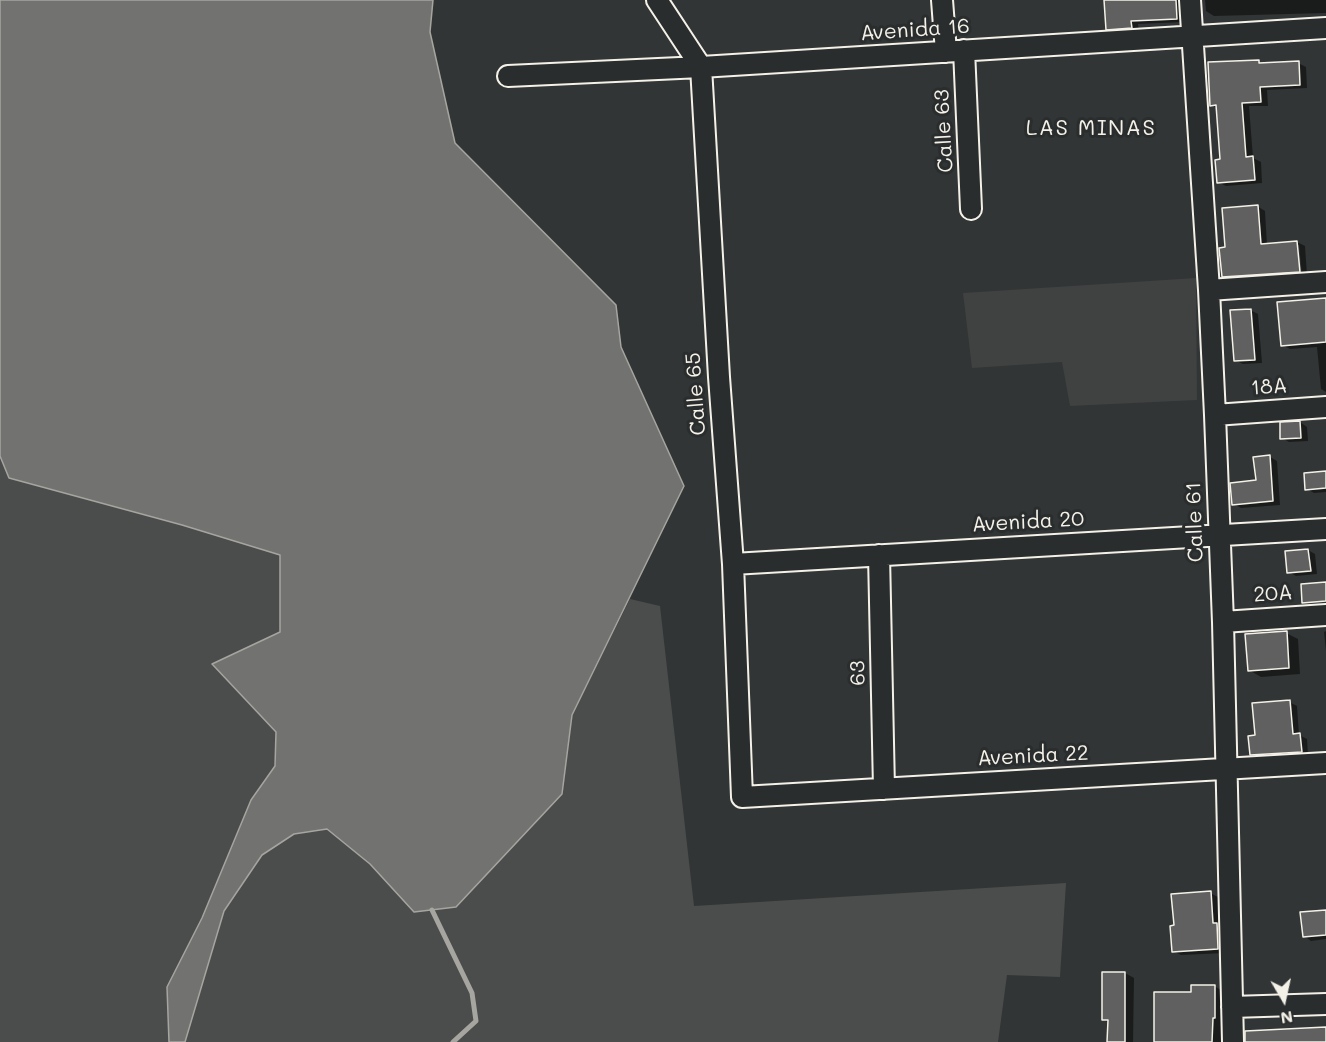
<!DOCTYPE html>
<html>
<head>
<meta charset="utf-8">
<style>
  body { margin:0 }
  #map { position:relative; width:1326px; height:1042px; overflow:hidden; background:#323535; font-family:Mali,sans-serif }
  canvas { display:block }
  .north { position:absolute; left:1254px; top:970px; width:60px; height:60px; -webkit-text-stroke:4px #2a2d2e; paint-order:stroke; rotate:171deg; font-size:16px; font-weight:700; line-height:24px; text-align:center; color:#f4f1e8 }
  .north::after { content:''; display:block; margin:auto; width:21px; height:27px; background:#f4f1e8; clip-path:polygon(50% 0,100% 100%,50% 72%,0 100%) }
</style>
</head>
<body>
<div id="map">
<canvas width="1326" height="1042"></canvas>
<div class="north">N</div>
</div>
<script>
const g = document.querySelector('canvas').getContext('2d');
g.lineJoin = 'round';
function paint(path, color) { g.fillStyle = color; g.fill(path, 'evenodd'); }
const poly = rows => new Path2D(rows.map(r => 'M' + r).join(''));
function strokePath(path, color, width, dash) { g.strokeStyle = color; g.lineWidth = width; g.lineCap = dash ? 'butt' : 'round'; g.setLineDash(dash || []); g.stroke(path); }
function label(font, color, halo, rows, align = 'center') {
  g.font = font + ' Mali,sans-serif'; g.lineWidth = 6; g.setLineDash([]); g.textBaseline = 'middle'; g.strokeStyle = halo; g.fillStyle = color; for (const [text, x, y, turn = 0] of rows) {
    g.save(); g.translate(x, y); g.rotate((+turn || 0) * Math.PI / 180); g.textAlign = isNaN(turn) ? turn : align; if (halo) g.strokeText(text, 0, 0); g.fillText(text, 0, 0); g.restore();
  }
}
const built = poly([
  [1196,278,1197,400,1070,406,1062,362,972,368,963,293]
]);
const green = poly([
  [0,456,9,478,182,525,280,554,280,632,212,665,276,732,275,766,251,800,202,918,167,987,169,1042,0,1042],
  [630,599,660,606,694,906,1066,883,1060,977,1007,975,998,1042,185,1042,224,911,262,855,294,834,327,829,370,864,414,912,562,794,572,715]
]);
const water = poly([
  [0,0,433,0,430,32,455,143,616,305,621,347,684,486,572,715,562,794,456,907,414,912,370,864,327,829,294,834,262,855,224,911,185,1042,169,1042,167,987,202,918,251,800,275,766,276,732,212,664,280,632,280,555,182,525,9,478,0,456,0,0]
]);
const shadow = poly([
  [1114,0,1178,0,1183,3,1183,22,1138,24,1139,31,1115,33,1108,29],
  [1205,0,1326,0,1326,13,1214,16,1206,11],
  [1298,63,1306,67,1307,88,1267,90,1268,106,1249,106,1253,158,1261,162,1262,183,1226,186,1218,182,1222,161,1218,108,1211,105],
  [1257,206,1265,211,1267,245,1297,242,1305,246,1307,275,1302,276,1299,245,1296,245,1299,276,1231,280,1223,276,1227,249],
  [1326,300,1326,392,1321,389,1317,347,1290,349,1282,345],
  [1250,310,1258,314,1262,363,1243,364,1235,360],
  [1300,422,1307,427,1308,441,1289,442,1282,438],
  [1270,457,1277,461,1280,505,1241,508,1234,504,1257,482],
  [1326,473,1326,492,1314,493,1307,489],
  [1308,550,1315,554,1317,574,1296,576,1289,572],
  [1326,631,1326,651,1324,632],
  [1286,633,1298,639,1300,674,1261,677,1249,670],
  [1289,702,1297,706,1299,735,1307,739,1308,756,1259,758,1251,754,1256,737],
  [1210,893,1218,897,1220,927,1224,929,1225,953,1181,955,1173,951],
  [1326,911,1326,939,1311,941,1304,936],
  [1125,973,1134,978,1133,1042,1108,1042,1109,1023,1103,1019],
  [1214,986,1223,991,1223,1022,1222,1022,1221,1042,1155,1042,1193,994]
]);
const stream = poly([
  [432,910,472,993,476,1021,453,1042]
]);
const building = poly([
  [1104,0,1176,0,1177,19,1131,21,1132,28,1106,30,1104,0],
  [1259,60,1259,63,1299,61,1300,85,1260,87,1261,102,1242,103,1246,157,1253,156,1255,180,1217,183,1215,160,1220,159,1216,105,1210,106,1208,62,1259,60],
  [1258,205,1261,244,1297,241,1300,272,1222,277,1219,248,1225,247,1222,208,1258,205],
  [1326,298,1326,342,1281,346,1277,302,1326,298],
  [1251,309,1255,360,1234,361,1230,310,1251,309],
  [1300,421,1301,438,1280,439,1280,422,1300,421],
  [1270,455,1273,501,1232,505,1230,483,1256,480,1253,457,1270,455],
  [1326,471,1326,488,1305,490,1304,473,1326,471],
  [1308,549,1311,571,1287,573,1285,551,1308,549],
  [1326,582,1326,601,1302,603,1301,584,1326,582],
  [1287,631,1289,668,1248,671,1245,634,1287,631],
  [1290,700,1293,734,1300,733,1302,752,1250,755,1248,736,1255,735,1252,703,1290,700],
  [1211,891,1213,923,1217,923,1218,949,1172,952,1170,926,1174,925,1171,894,1211,891],
  [1326,910,1326,935,1303,937,1300,912,1326,910],
  [1102,972,1125,972,1125,1042,1107,1042,1108,1020,1102,1020,1102,972],
  [1191,985,1215,985,1215,1018,1213,1018,1212,1042,1154,1042,1154,992,1191,992,1191,985],
  [1326,1027,1326,1042,1245,1042,1245,1031,1326,1027]
]);
const street = poly([
  [657,0,701,67,719,377,733,564,742,797,1326,763],
  [942,0,946,52],
  [1190,0,1209,290,1215,415,1223,622,1233,1042],
  [964,50,971,209],
  [508,76,701,67,1326,28],
  [1209,290,1326,282],
  [1215,415,1326,407],
  [879,555,884,789],
  [733,564,1326,529],
  [1223,622,1326,615],
  [1232,1007,1326,1004]
]);
const streetNames = [
  ["Avenida 16",915,30,-4],
  ["Calle 63",944,131,-93],
  ["18A",1269,387,-4],
  ["Calle 65",696,394,-94],
  ["Avenida 20",1028,522,-3],
  ["Calle 61",1195,522,-92],
  ["20A",1273,594,-4],
  ["63",858,673,-91],
  ["Avenida 22",1033,756,-3]
];
const neighbourhoodNames = [
  ["LAS MINAS",1091,128]
];
paint(built, '#404242');
paint(green, '#4b4d4c');
paint(water, '#727370');
strokePath(water, '#a6a5a0', 1.5);
paint(shadow, '#0007');
strokePath(stream, '#a6a5a0', 5);
paint(building, '#5f605f');
strokePath(building, '#f4f1e8', 1.5);
strokePath(street, '#f4f1e8', 24);
strokePath(street, '#2a2d2e', 20);
label('21px', '#f4f1e8', '#2a2d2e', streetNames);
g.letterSpacing = '1.5px';
label('22px', '#f4f1e8', '#2a2d2e', neighbourhoodNames);
g.letterSpacing = '0px';
</script>
</body>
</html>
